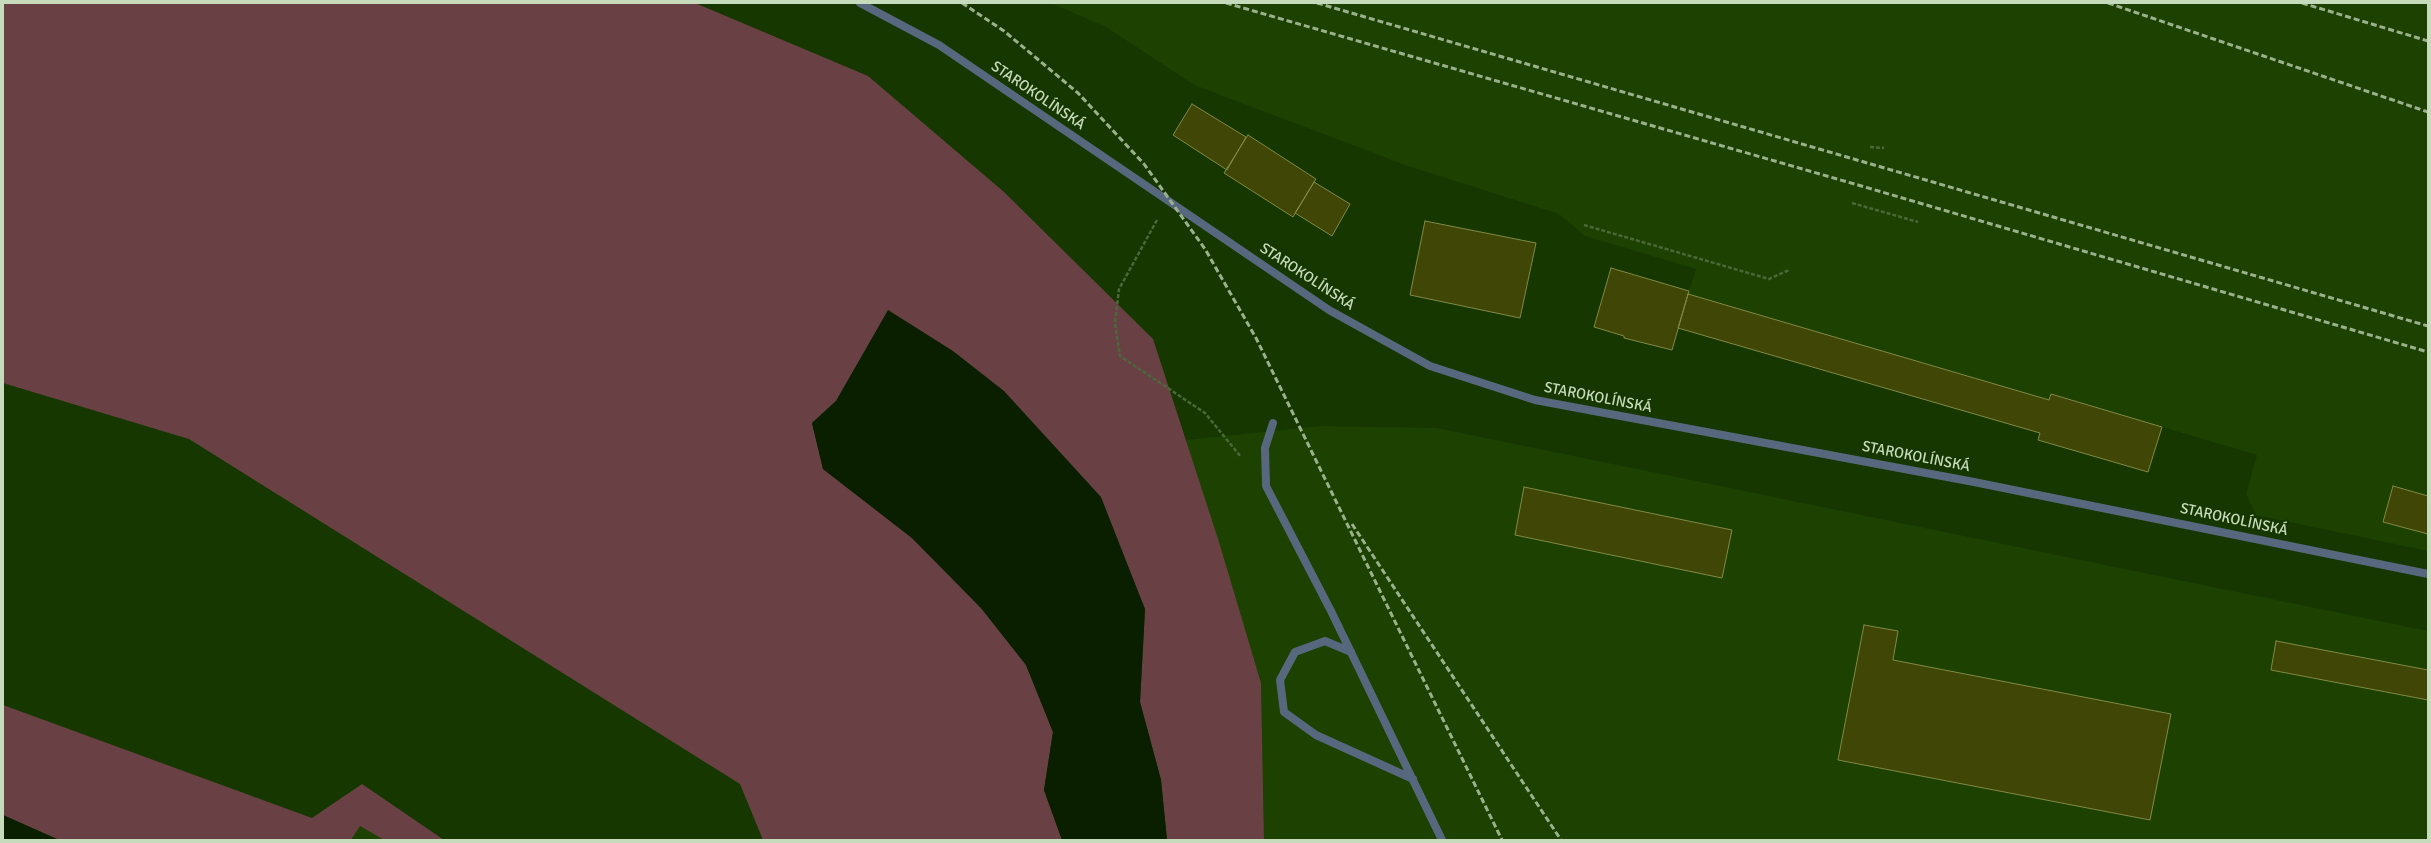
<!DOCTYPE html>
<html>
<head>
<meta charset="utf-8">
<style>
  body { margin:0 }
  #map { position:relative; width:2431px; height:843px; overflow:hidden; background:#163700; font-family:Signika,sans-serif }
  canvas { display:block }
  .frame { position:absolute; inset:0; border:4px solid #c6dabc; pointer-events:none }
</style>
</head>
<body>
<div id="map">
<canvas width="2431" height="843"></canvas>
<div class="frame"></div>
</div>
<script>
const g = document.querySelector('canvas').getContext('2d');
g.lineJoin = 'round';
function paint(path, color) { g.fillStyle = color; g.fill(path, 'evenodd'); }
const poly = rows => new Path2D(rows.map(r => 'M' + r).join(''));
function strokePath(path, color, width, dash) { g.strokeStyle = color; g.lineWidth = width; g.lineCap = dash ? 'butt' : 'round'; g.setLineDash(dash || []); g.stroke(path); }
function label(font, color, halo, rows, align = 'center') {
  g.font = font + ' Signika,sans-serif'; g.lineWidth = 4; g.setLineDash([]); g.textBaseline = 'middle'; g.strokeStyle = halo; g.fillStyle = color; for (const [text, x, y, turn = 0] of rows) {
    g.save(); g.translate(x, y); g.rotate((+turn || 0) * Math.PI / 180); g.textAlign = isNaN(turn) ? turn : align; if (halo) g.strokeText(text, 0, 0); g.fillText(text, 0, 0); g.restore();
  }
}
const built = poly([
  [1051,3,2428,3,2428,551,2256,515,2246,494,2257,455,2051,394,2049,400,1688,294,1696,269,1585,236,1559,214,1405,165,1194,85,1106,27],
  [1322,426,1437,428,2428,631,2428,840,1264,840,1261,683,1185,440],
  [360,826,384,840,351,840]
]);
const green = poly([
  [3,3,695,3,868,76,1004,192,1153,339,1219,542,1261,683,1264,840,1167,840,1161,780,1140,702,1145,609,889,310,836,401,812,423,823,469,912,538,981,608,1026,665,1053,732,1044,790,1062,840,763,840,740,784,189,439,3,383],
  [3,705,312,818,362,784,444,840,384,840,360,826,351,840,59,840,3,815]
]);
const water = poly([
  [888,310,953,351,1004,391,1101,497,1145,609,1140,702,1161,780,1167,840,1062,840,1044,790,1053,732,1026,665,981,608,912,538,823,469,812,423,836,401],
  [3,815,59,840,3,840]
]);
const building = poly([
  [1192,104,1246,137,1227,170,1173,135,1192,104],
  [1248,135,1316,179,1293,217,1224,173,1248,135],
  [1314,182,1350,204,1332,236,1295,213,1314,182],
  [1425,221,1536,243,1520,318,1410,295,1425,221],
  [1611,268,1689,291,1672,350,1624,338,1624,336,1594,327,1611,268],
  [1688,294,2049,400,2051,394,2162,427,2148,472,2038,440,2040,433,1678,328,1688,294],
  [2393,486,2428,496,2428,534,2383,522,2393,486],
  [1524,487,1732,530,1722,578,1515,535,1524,487],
  [1864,625,1898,631,1893,660,2171,714,2150,820,1838,760,1864,625],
  [2276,641,2428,670,2428,700,2271,670,2276,641]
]);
const path = poly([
  [1870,147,1884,148],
  [1852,203,1918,222],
  [1157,220,1119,289,1115,323,1120,356,1205,413,1241,457],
  [1584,225,1769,279,1789,270]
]);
const service = poly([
  [1273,423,1265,448,1266,486,1331,611,1442,840],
  [1351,652,1325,641,1295,652,1280,680,1284,712,1316,735,1413,779]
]);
const tertiary = poly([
  [860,3,939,45,1329,310,1430,366,1535,400,1974,482,2428,574]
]);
const rail = poly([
  [962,3,1004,31,1078,93,1144,164,1205,249,1256,338,1502,840],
  [1226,3,1858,185,2428,352],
  [1317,3,2428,326],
  [2108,3,2428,112],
  [2302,3,2428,41],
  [1352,524,1561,840]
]);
const streetNames = [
  ["STAROKOLÍNSKÁ",1038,96,34],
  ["STAROKOLÍNSKÁ",1307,277,33],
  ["STAROKOLÍNSKÁ",1598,398,11],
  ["STAROKOLÍNSKÁ",1916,457,11],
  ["STAROKOLÍNSKÁ",2234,520,12]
];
paint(built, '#1c4100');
paint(green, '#694144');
paint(water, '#091f00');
paint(building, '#404605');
strokePath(building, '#818a46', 1);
strokePath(path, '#4b6839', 2.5, [4, 2]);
strokePath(service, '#57687e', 8);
strokePath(tertiary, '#57687e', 8);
strokePath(rail, '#9ab18d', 3, [6, 3]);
label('15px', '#c6dabc', '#163700', streetNames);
</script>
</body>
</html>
